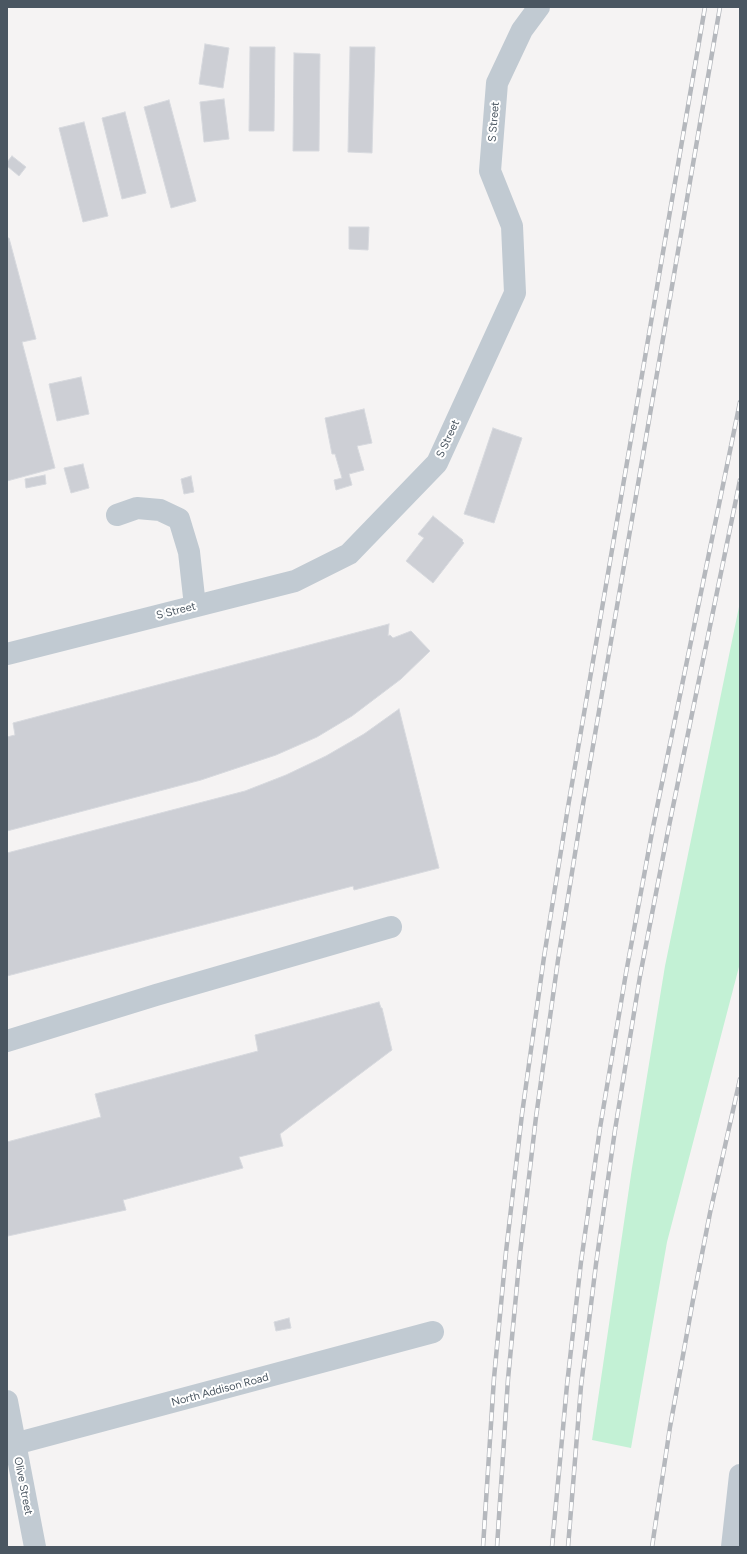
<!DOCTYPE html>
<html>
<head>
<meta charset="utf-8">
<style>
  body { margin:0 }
  #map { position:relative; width:747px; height:1554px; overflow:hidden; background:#f5f3f3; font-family:Figtree,sans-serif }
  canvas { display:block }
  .frame { position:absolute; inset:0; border:8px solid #4a5661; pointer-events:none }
</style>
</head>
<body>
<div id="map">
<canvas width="747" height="1554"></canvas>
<div class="frame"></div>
</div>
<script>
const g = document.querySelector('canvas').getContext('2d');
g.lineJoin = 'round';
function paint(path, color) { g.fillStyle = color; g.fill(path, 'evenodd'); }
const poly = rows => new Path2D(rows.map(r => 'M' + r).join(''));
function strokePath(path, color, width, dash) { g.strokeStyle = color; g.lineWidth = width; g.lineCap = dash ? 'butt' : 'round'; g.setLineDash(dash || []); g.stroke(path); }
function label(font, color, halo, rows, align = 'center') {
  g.font = font + ' Figtree,sans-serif'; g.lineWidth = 4; g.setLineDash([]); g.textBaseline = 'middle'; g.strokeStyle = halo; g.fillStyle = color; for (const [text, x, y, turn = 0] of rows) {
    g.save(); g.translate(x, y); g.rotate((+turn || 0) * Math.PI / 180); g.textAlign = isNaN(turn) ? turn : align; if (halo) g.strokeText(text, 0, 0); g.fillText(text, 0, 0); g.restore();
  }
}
const green = poly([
  [740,602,740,963,667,1242,631,1448,592,1440,632,1168,665,966]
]);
const building = poly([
  [205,44,229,48,223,88,199,84,205,44],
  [250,47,275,47,274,131,249,131,250,47],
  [350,47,375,47,372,153,348,152,350,47],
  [294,53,320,54,319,151,293,151,294,53],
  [224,99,229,139,204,142,200,102,224,99],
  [169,100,196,201,171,208,144,107,169,100],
  [125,112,146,193,122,199,102,118,125,112],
  [84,122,108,216,83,222,59,128,84,122],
  [12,156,26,167,19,176,7,166,7,162,12,156],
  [349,227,369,227,368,250,349,249,349,227],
  [7,238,9,238,36,339,22,342,55,468,7,481,7,238],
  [81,377,89,414,57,421,49,384,81,377],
  [364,409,372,443,357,446,364,470,349,474,352,485,336,490,334,480,342,478,335,454,332,454,325,418,364,409],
  [493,428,522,438,494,523,464,514,493,428],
  [83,464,89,488,71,493,64,468,83,464],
  [45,475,46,484,26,488,25,479,45,475],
  [191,476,194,492,184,494,181,479,191,476],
  [433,516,463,540,462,541,464,543,433,583,406,561,424,538,418,534,433,516],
  [389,624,388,636,390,635,393,638,411,631,430,651,401,679,352,716,317,737,276,755,201,780,7,831,7,737,15,735,13,723,389,624],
  [399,709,439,868,354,890,353,886,7,976,7,853,245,791,286,775,326,756,364,734,399,709],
  [379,1002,381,1008,382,1008,392,1050,280,1134,283,1146,239,1157,243,1168,123,1200,126,1210,8,1236,7,1228,7,1142,101,1117,95,1094,258,1051,255,1035,379,1002],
  [289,1318,291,1328,276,1331,274,1322,289,1318]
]);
const minor = poly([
  [117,515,137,508,160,510,179,519,189,552,195,606],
  [7,654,295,581,349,554,437,463,515,293,512,226,490,171,497,83,522,30,539,7],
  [7,1041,156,995,391,927],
  [7,1401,35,1547],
  [7,1446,433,1332],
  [732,1547,740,1475]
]);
const rail = poly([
  [483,1547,494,1378,506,1252,522,1114,544,957,568,807,705,7],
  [497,1547,508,1379,520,1254,536,1117,558,960,582,810,720,7],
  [552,1547,567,1385,581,1262,600,1128,626,973,653,827,740,402],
  [568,1547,581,1386,596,1264,615,1130,640,976,668,831,740,480],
  [652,1547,670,1427,693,1300,710,1213,740,1079]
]);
const streetNames = [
  ["S Street",494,122,-85],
  ["S Street",448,439,-65],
  ["S Street",176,611,-14],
  ["North Addison Road",220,1390,-15],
  ["Olive Street",23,1486,79]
];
paint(green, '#c3f1d5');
paint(building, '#cdcfd5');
strokePath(building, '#d7d9de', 1);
strokePath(minor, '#c1cad2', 22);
strokePath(rail, '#b5b8bd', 4.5);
strokePath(rail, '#fff', 3, [9]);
label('11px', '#4a5661', '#fff', streetNames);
</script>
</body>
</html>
